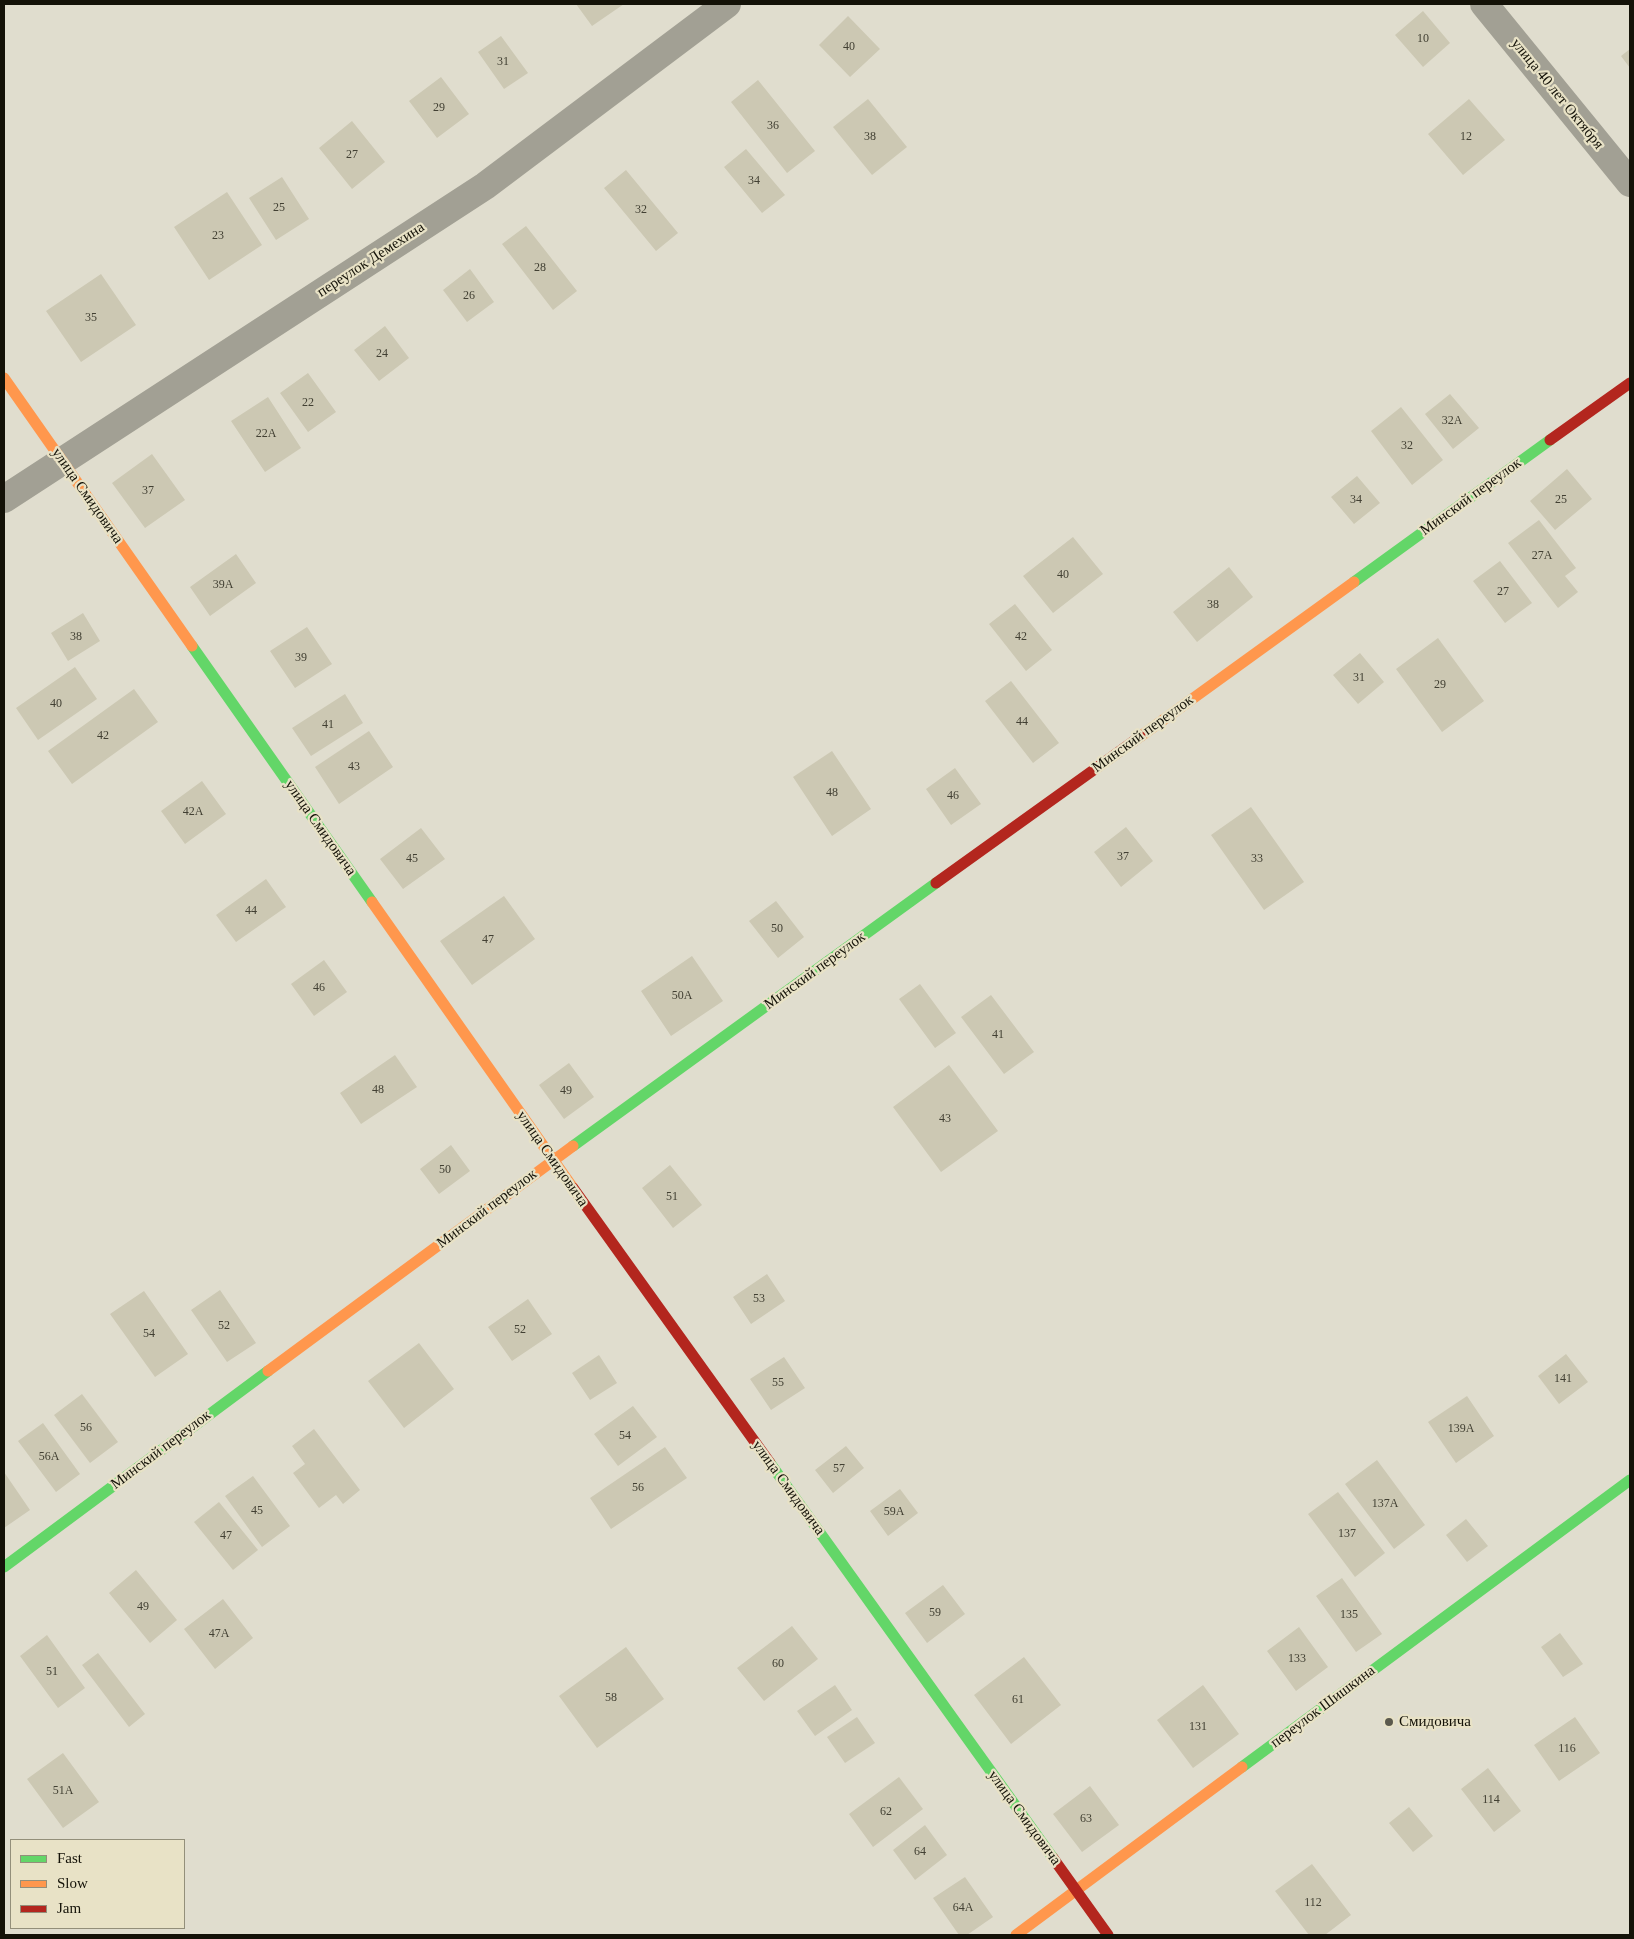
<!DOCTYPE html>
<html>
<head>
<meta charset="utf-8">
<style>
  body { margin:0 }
  #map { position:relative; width:1634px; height:1939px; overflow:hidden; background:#e0ddce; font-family:Georgia,serif }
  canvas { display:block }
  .frame { position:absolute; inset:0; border:5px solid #141208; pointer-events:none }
  .legend { position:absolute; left:10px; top:1839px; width:175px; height:90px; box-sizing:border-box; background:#e8e2c6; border:1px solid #938f7a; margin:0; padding:6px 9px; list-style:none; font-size:15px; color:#141208 }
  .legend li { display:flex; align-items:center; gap:10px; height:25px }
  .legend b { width:25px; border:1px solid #938f7a }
</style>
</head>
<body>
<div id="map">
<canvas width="1634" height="1939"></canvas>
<div class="frame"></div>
<ul class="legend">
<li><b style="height:6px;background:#63d668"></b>Fast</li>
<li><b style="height:6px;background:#ff974d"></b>Slow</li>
<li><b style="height:6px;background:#b3261e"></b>Jam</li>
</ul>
</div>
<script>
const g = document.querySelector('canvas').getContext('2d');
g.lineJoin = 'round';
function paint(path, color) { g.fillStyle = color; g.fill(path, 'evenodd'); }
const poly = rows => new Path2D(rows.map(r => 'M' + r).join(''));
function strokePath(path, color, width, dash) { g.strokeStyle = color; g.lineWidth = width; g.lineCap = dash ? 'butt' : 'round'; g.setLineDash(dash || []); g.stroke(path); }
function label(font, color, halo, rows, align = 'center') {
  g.font = font + ' Georgia,serif'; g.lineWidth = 4.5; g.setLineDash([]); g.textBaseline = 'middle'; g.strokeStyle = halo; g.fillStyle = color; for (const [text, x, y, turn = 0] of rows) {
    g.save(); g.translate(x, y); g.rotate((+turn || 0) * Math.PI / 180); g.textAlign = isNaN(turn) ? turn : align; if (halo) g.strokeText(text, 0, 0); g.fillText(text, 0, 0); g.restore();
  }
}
const building = poly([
  [576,4,624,4,592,26],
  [1423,11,1450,43,1423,67,1395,35],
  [848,16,880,49,850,77,819,45],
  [501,36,528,73,504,89,478,52],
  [1630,49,1630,68,1621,56],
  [441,77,469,114,437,138,409,101],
  [758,80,815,151,787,173,731,102],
  [868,99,907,147,872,175,833,127],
  [1469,99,1505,140,1463,175,1428,134],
  [352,121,385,162,352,189,319,148],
  [746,149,785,195,762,213,724,167],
  [626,170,678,233,656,251,604,188],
  [282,177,309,219,276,240,249,198],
  [227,192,262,245,209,280,174,227],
  [526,226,577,291,553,310,502,244],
  [470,269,494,302,467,322,443,290],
  [101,274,136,325,81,362,46,311],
  [385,326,409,358,379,381,354,350],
  [308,373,336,412,308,432,280,393],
  [1450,394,1479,428,1453,449,1425,414],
  [268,397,301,448,265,472,231,421],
  [1401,407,1443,460,1412,485,1371,431],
  [152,454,185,500,145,528,112,483],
  [1567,469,1592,499,1555,530,1530,501],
  [1357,476,1380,503,1354,524,1331,497],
  [1539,520,1576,568,1565,576,1578,592,1558,608,1508,543],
  [1073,537,1103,574,1053,613,1023,576],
  [236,554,256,583,210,616,190,587],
  [1500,561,1532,603,1505,623,1473,581],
  [1229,567,1253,597,1197,642,1173,612],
  [1015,604,1052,650,1026,671,989,624],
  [83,613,100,641,68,661,51,633],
  [307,627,332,664,295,688,270,651],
  [1438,638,1484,701,1442,732,1396,669],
  [1360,653,1384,682,1358,704,1333,675],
  [75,667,97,699,38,740,16,708],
  [1011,681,1059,743,1033,763,985,701],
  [134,689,158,722,72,784,48,751],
  [345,694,363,723,311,756,292,728],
  [369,731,393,767,339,804,315,767],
  [832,751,871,809,832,836,793,777],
  [955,768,981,804,951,825,926,789],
  [202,781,226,814,185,844,161,811],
  [1251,807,1304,882,1264,910,1211,835],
  [1126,827,1153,861,1121,887,1094,852],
  [421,828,445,859,403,889,380,859],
  [266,879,286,907,236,942,216,915],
  [504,896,535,939,472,985,440,941],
  [776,901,804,937,778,958,749,921],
  [692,956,723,1001,671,1036,641,991],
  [324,960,347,992,314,1016,291,984],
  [920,984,956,1033,935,1048,899,999],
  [991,995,1034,1052,1004,1074,961,1017],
  [395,1055,417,1087,361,1124,340,1093],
  [569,1063,594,1097,564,1119,539,1085],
  [949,1065,998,1131,941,1172,893,1107],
  [451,1145,470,1171,439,1194,420,1169],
  [670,1165,702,1205,673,1228,642,1188],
  [767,1274,785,1301,751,1324,733,1297],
  [220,1290,256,1343,227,1362,191,1310],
  [144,1291,188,1354,155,1377,110,1314],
  [528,1299,552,1334,512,1361,488,1327],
  [419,1343,454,1389,404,1428,368,1381],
  [1566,1354,1588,1382,1559,1404,1538,1376],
  [599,1355,617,1383,590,1400,572,1373],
  [784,1357,805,1388,771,1410,750,1379],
  [82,1394,118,1442,90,1463,54,1415],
  [1467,1396,1494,1436,1456,1463,1428,1422],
  [633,1406,657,1437,618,1466,594,1434],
  [43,1423,80,1474,56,1492,18,1441],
  [314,1429,360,1490,343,1504,336,1495,319,1508,293,1473,305,1464,292,1446],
  [846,1446,864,1468,833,1493,815,1470],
  [665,1447,687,1478,611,1529,590,1498],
  [1377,1460,1425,1525,1394,1549,1345,1484],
  [4,1472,30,1510,4,1528],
  [253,1476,290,1526,262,1547,225,1496],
  [900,1489,918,1513,888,1536,870,1511],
  [1338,1492,1385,1553,1355,1577,1308,1514],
  [219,1502,258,1550,233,1570,194,1522],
  [1466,1519,1488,1546,1467,1562,1446,1535],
  [136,1570,177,1620,150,1643,109,1593],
  [1342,1578,1382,1634,1356,1652,1316,1596],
  [943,1585,965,1614,927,1643,905,1613],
  [223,1599,253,1638,215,1669,184,1629],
  [792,1626,818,1659,764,1701,737,1668],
  [1299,1627,1328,1667,1296,1691,1267,1651],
  [1560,1633,1583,1664,1563,1677,1541,1647],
  [47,1635,85,1688,58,1708,20,1656],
  [626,1647,664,1699,597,1748,559,1696],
  [98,1653,145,1714,129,1727,82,1665],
  [1024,1657,1061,1705,1011,1744,974,1695],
  [835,1685,852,1710,815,1736,797,1711],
  [1203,1685,1239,1734,1193,1768,1157,1720],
  [857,1717,875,1743,845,1763,827,1737],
  [1575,1717,1600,1753,1559,1781,1534,1745],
  [63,1753,99,1802,63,1828,27,1779],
  [1488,1768,1521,1811,1494,1832,1461,1789],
  [899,1777,923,1809,873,1847,849,1814],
  [1090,1786,1119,1825,1082,1852,1053,1814],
  [1409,1807,1433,1836,1413,1852,1389,1823],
  [925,1825,947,1855,915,1880,893,1850],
  [1312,1864,1351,1915,1325,1935,1309,1935,1275,1891],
  [965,1877,993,1917,967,1935,959,1935,933,1898]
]);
const street = poly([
  [1484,4,1630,183],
  [4,499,485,186,727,4]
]);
const fast = poly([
  [1354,582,1550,440],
  [192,646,372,902],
  [573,1146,936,883],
  [770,1463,1053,1858],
  [4,1567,268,1371],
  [1242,1767,1630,1480]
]);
const slow = poly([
  [4,378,192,646],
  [1141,736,1354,582],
  [372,902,573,1188],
  [268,1371,573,1146],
  [1016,1935,1242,1767]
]);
const jam = poly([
  [1550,440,1630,383],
  [936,883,1141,736],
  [573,1188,770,1463],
  [1053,1858,1108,1935]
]);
const markers = [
  [1389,1722,5,"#5b594d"]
];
const numberNames = [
  ["10",1423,39],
  ["40",849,47],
  ["31",503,62],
  ["29",439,108],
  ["36",773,126],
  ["38",870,137],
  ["12",1466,137],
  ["27",352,155],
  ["34",754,181],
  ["25",279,208],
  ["32",641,210],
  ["23",218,236],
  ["28",540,268],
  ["26",469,296],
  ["35",91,318],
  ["24",382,354],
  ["22",308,403],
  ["32А",1452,421],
  ["22А",266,434],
  ["32",1407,446],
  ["37",148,491],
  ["34",1356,500],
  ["25",1561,500],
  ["27А",1542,556],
  ["40",1063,575],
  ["39А",223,585],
  ["27",1503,592],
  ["38",1213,605],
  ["38",76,637],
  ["42",1021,637],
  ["39",301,658],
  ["31",1359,678],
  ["29",1440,685],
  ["40",56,704],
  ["44",1022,722],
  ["41",328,725],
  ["42",103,736],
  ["43",354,767],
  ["48",832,793],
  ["46",953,796],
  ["42А",193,812],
  ["37",1123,857],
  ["45",412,859],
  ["33",1257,859],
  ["44",251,911],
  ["50",777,929],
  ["47",488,940],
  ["46",319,988],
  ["50А",682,996],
  ["41",998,1035],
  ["48",378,1090],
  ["49",566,1091],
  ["43",945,1119],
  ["50",445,1170],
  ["51",672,1197],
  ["53",759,1299],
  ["52",224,1326],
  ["52",520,1330],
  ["54",149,1334],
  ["141",1563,1379],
  ["55",778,1383],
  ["56",86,1428],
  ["139А",1461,1429],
  ["54",625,1436],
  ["56А",49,1457],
  ["57",839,1469],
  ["56",638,1488],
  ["137А",1385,1504],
  ["45",257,1511],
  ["59А",894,1512],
  ["137",1347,1534],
  ["47",226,1536],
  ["49",143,1607],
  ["59",935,1613],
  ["135",1349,1615],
  ["47А",219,1634],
  ["133",1297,1659],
  ["60",778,1664],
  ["51",52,1672],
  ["58",611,1698],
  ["61",1018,1700],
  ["131",1198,1727],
  ["116",1567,1749],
  ["51А",63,1791],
  ["114",1491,1800],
  ["62",886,1812],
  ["63",1086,1819],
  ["64",920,1852],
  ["112",1313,1903],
  ["64А",963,1908]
];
const streetNames = [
  ["улица 40 лет Октября",1557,94,51],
  ["переулок Демехина",371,260,-33],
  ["улица Смидовича",87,496,55],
  ["Минский переулок",1471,497,-36],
  ["Минский переулок",1143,734,-36],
  ["улица Смидовича",320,828,55],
  ["Минский переулок",815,971,-36],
  ["улица Смидовича",552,1159,55],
  ["Минский переулок",487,1209,-37],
  ["Минский переулок",161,1450,-37],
  ["улица Смидовича",788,1488,54],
  ["переулок Шишкина",1323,1707,-37],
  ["улица Смидовича",1024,1818,54]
];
const poiNames = [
  ["Смидовича",1399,1722]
];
paint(building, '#ccc8b3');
strokePath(street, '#a2a094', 28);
strokePath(fast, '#63d668', 11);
strokePath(slow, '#ff974d', 11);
strokePath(jam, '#b3261e', 11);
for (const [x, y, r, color] of markers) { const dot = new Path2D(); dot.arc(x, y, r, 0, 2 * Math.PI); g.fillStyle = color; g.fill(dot); strokePath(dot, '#e8e2c6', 2); }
label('12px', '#424033', null, numberNames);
label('15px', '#141208', '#e8e2c6', streetNames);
label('15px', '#141208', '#e8e2c6', poiNames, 'left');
</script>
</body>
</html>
